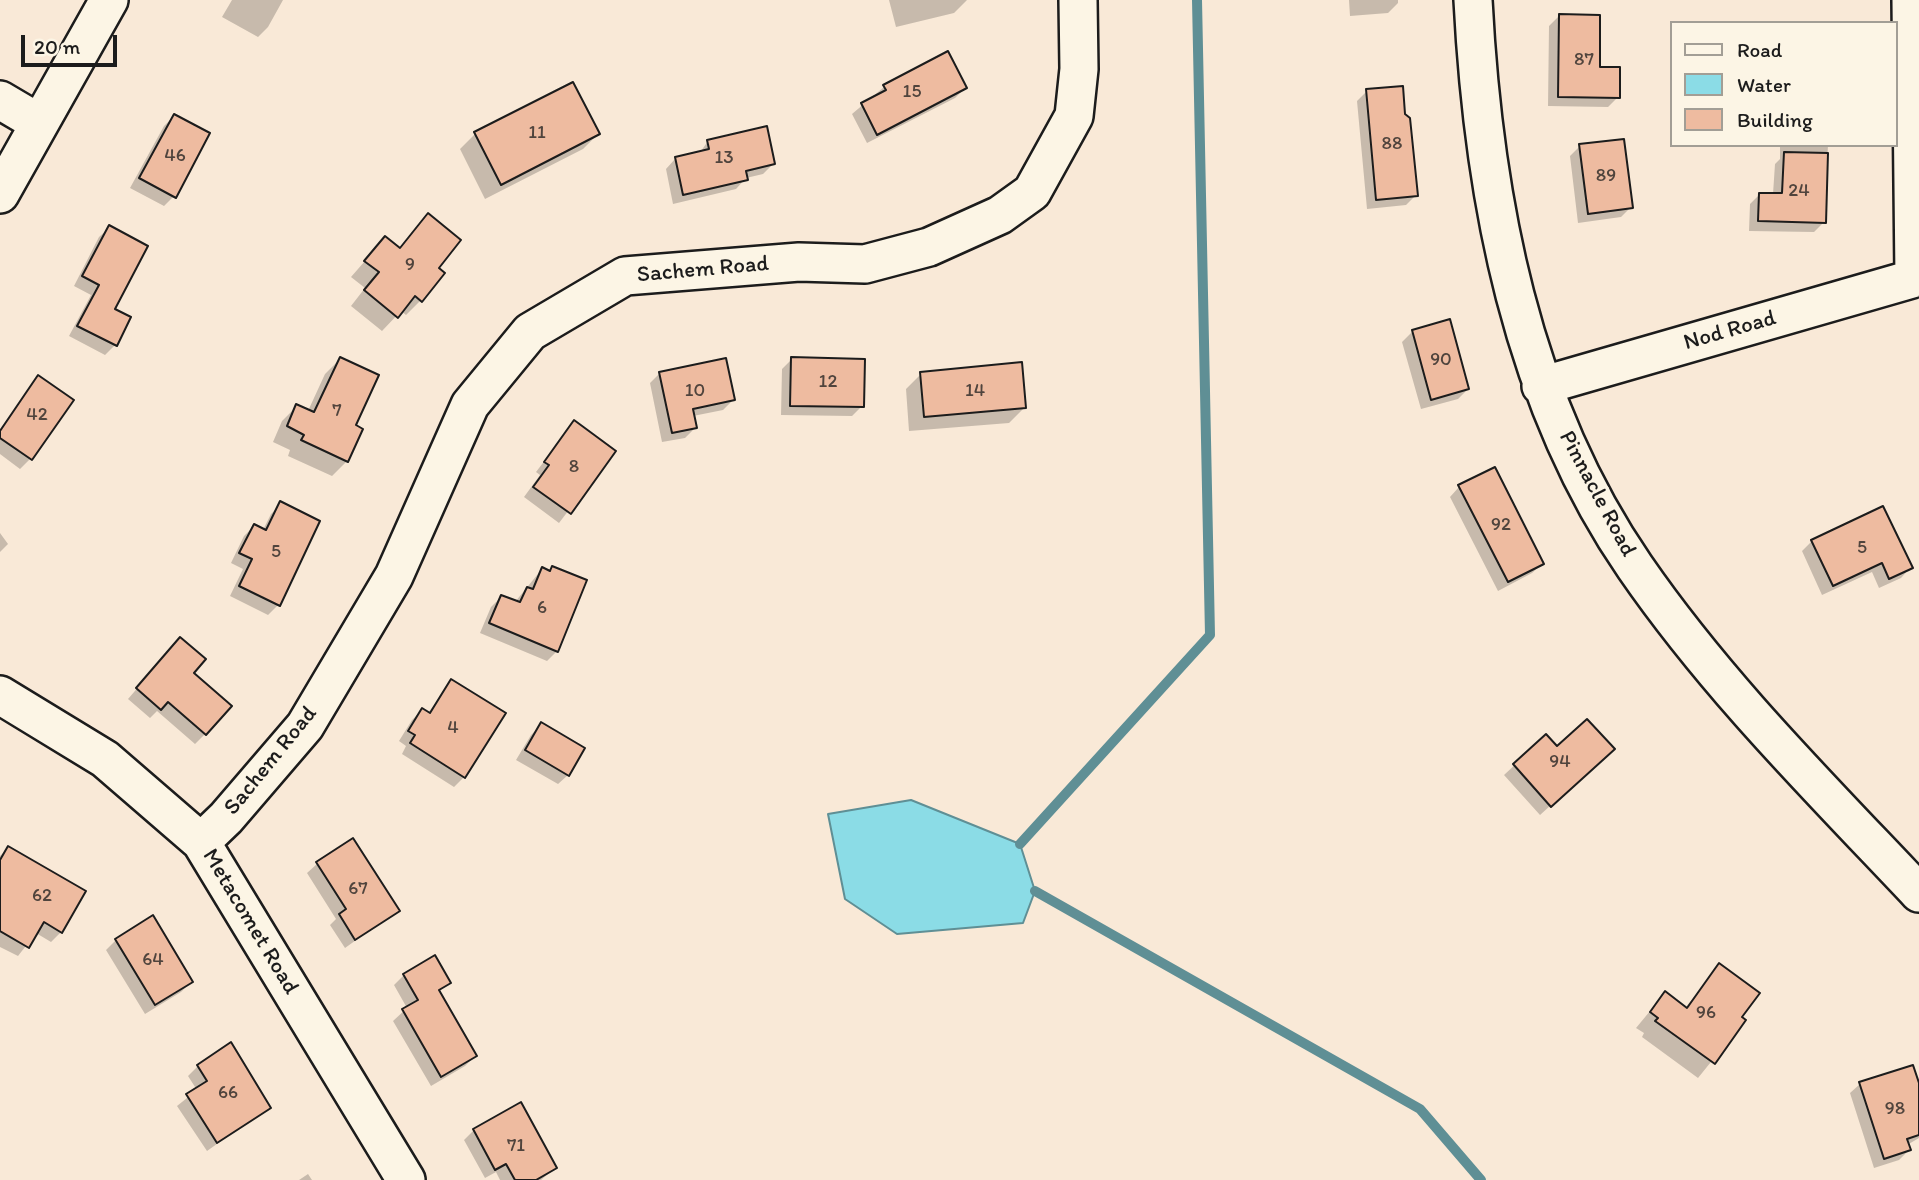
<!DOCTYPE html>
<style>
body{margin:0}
#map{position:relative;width:1919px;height:1180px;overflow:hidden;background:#f9e9d7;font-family:Itim,sans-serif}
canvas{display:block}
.legend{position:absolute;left:1670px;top:21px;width:228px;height:126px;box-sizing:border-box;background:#fcf5e5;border:2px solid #a29e95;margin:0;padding:9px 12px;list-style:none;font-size:21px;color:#1c1c1c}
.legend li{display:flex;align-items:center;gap:14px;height:35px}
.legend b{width:35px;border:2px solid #a29e95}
.scale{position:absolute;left:21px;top:35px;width:96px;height:32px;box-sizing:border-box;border:4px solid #1c1c1c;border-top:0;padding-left:9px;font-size:21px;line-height:24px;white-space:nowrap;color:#1c1c1c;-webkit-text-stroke:5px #fcf5e5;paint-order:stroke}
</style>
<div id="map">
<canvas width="1919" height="1180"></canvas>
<ul class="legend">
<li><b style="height:9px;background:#fcf5e5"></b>Road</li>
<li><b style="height:19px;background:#8bdce6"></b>Water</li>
<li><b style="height:19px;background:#eebba0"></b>Building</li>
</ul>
<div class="scale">20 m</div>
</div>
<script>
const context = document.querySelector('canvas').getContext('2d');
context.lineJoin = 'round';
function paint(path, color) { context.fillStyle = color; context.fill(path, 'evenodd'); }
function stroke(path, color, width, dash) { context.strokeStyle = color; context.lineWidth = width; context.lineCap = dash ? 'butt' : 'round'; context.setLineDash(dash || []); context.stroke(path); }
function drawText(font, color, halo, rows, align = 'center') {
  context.font = font + ' Itim,sans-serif'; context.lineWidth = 7; context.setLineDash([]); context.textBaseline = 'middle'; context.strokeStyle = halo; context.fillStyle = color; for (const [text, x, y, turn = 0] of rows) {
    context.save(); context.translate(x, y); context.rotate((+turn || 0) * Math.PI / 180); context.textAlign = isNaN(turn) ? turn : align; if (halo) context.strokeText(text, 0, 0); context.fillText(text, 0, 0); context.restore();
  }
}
const water = new Path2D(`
 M911 800 1020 844 1035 891 1023 923 897 934 845 899 828 814Z`);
const shadow = new Path2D(`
 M232 0H283L268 27 258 37 222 17Z
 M889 0H967L954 13 896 27Z
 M1349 0H1398V3L1388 13 1350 16Z
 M1559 16 1618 97 1608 107 1548 106 1549 26Z
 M1793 21 1833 22 1791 23Z
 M884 87 965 88 955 98 867 143 852 114Z
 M1367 91 1416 195 1406 205 1367 209 1357 101Z
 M174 116V196L164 206 130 188 164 126Z
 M475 134H598L583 149 485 199 460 149Z
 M708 141 773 164 763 174 746 178 736 189 673 204 666 169 675 159 699 154Z
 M1780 145H1828L1824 222 1814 232 1749 231 1750 204 1760 194H1773L1775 164 1780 159Z
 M1580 146 1631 207 1621 217 1578 223 1570 156Z
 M428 216 436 269 421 300 406 315 401 311 382 331 351 306 365 288 351 277 385 238 398 249Z
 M109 228 115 345 105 355 69 336 91 295 74 286 99 237Z
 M1412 332 1468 389 1458 399 1421 409 1402 342Z
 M340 359 354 426 347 461 332 476 288 456 290 450 273 442 282 421 297 406 308 411 325 374Z
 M792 359 862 406 852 416 781 415 782 369Z
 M660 373 733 400 723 410 693 416 695 428 685 438 662 442 650 383Z
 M921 374 1024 408 1009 423 909 431 906 389Z
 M38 377 30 459 20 469 0 454V429Z
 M574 422 614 451 559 523 524 497 540 475 536 472Z
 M1459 487 1542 564 1532 573 1498 591 1450 497Z
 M281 504 278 605 268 615 230 596 243 569 231 563 244 536 254 526 263 530 271 514Z
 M0 533 8 544 0 552Z
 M1812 541 1910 568 1901 578 1879 588 1872 572 1822 595 1802 551Z
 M542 569 557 651 547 661 480 633 491 607 501 597 515 602Z
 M171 649 192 673 205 734 195 744 157 711 150 718 128 699Z
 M452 681 504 714 464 777 454 787 402 754 406 746 399 741 412 720 422 710 428 713Z
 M541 725 568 775 558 784 516 760 531 735Z
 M1546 736 1557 748 1602 759 1540 815 1504 775Z
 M8 848 61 932 51 942 36 933 18 956 0 947V856Z
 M317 864 398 910 345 948 330 925 336 919 307 873Z
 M152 918 191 982 181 992 145 1014 106 950 116 940Z
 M1720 966 1739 1017 1744 1021 1698 1078 1642 1037 1644 1033 1636 1028 1665 993 1685 1008Z
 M404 975 449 982 439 992 475 1056 465 1066 431 1086 393 1021 407 1008 394 985Z
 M198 1066 269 1107 207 1151 177 1106 197 1090 188 1076Z
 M1860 1084 1919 1089V1138L1907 1145 1909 1150 1899 1160 1874 1168 1850 1093Z
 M474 1130 555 1168 541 1180H500L496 1172 485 1178 464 1140Z
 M308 1174 312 1180H299Z`);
const stream = new Path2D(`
 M1020 844 1210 635 1197 0
 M1035 891 1420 1109 1481 1180`);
const building = new Path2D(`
 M1559 14 1600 15V67H1620V98L1558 97Z
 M948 51 967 88 877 135 861 103 886 90 883 85Z
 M573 82 600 134 501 185 474 132Z
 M1403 86 1405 114 1410 118 1418 196 1376 200 1366 89Z
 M174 114 210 133 176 198 139 178Z
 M767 126 775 164 746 171 748 180 683 195 675 157 709 149 707 140Z
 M1624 139 1633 208 1588 214 1579 144Z
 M1784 152 1828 153 1826 223 1758 221 1759 193H1782Z
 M428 213 461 240 439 268 445 273 422 302 415 296 398 318 364 290 379 272 364 261 385 236 400 248Z
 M109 225 148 246 115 309 131 317 117 346 77 326 99 285 82 276Z
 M1450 319 1469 389 1431 400 1412 330Z
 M340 357 379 375 356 425 363 429 348 462 301 440 304 435 287 426 296 404 314 412Z
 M791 357 865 359 864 407 790 406Z
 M726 358 735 400 693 409 697 428 672 433 659 372Z
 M1022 362 1026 408 924 417 920 372Z
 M38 375 74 400 32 460 0 438V431Z
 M574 420 616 451 571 514 533 487 549 465 544 462Z
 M1495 467 1544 564 1508 582 1458 485Z
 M280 501 320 521 280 606 239 586 252 559 239 553 254 524 266 530Z
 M1883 506 1913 568 1889 579 1882 563 1833 586 1811 540Z
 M552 566 587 580 558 652 489 623 501 595 520 602 527 587 533 589 542 567 550 571Z
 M180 637 206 659 194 673 232 706 206 735 168 702 161 710 136 688Z
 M451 679 506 713 465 778 410 743 415 735 408 731 422 708 430 713Z
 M1587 719 1615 749 1551 807 1513 764 1546 734 1557 746Z
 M541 722 585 748 569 776 525 750Z
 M353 838 400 911 355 940 339 914 346 909 316 862Z
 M8 846 86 891 62 933 44 922 29 948 0 931V860Z
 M153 915 193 982 155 1005 115 939Z
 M435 955 451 983 439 990 477 1056 441 1077 402 1009 418 1000 403 974Z
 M1719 963 1760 993 1742 1017 1746 1020 1715 1064 1655 1021 1658 1018 1650 1012 1665 991 1687 1008Z
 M231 1042 271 1108 217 1143 186 1094 207 1081 197 1065Z
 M1913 1065 1919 1083V1135L1907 1139 1911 1150 1884 1159 1859 1082Z
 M521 1102 557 1168 536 1180H515L506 1164 495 1170 473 1129Z`);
const minor = new Path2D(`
 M1473 0C1483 196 1521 402 1635 567 1717 686 1820 788 1919 893
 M1911 0 1914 278
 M0 100 39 123
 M0 194 109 0
 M1541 386 1919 277
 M0 695 105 759 201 842 406 1180
 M201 842 226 818 305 726 394 576 470 405 530 332 625 276 799 262 865 264 929 247 1000 215 1032 192 1074 116 1079 69 1078 0`);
const numberNames = [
 ["87",1584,60],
 ["15",912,92],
 ["11",537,133],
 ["88",1392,144],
 ["46",175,156],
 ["13",724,158],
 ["89",1606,176],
 ["24",1799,191],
 ["9",410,265],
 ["90",1441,360],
 ["12",828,382],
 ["10",695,391],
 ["14",975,391],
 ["7",337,411],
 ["42",37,415],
 ["8",574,467],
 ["92",1501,525],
 ["5",1862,548],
 ["5",276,552],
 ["6",542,608],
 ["4",453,728],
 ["94",1560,762],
 ["67",358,889],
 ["62",42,896],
 ["64",153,960],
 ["96",1706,1013],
 ["66",228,1093],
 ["98",1895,1109],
 ["71",516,1146]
];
const streetNames = [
 ["Sachem Road",703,270,-5],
 ["Nod Road",1730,331,-16],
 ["Pinnacle Road",1597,494,62],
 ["Sachem Road",271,761,-51],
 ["Metacomet Road",250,922,59]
];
paint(water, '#8bdce6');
stroke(water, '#5f8f95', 2);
paint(shadow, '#0003');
stroke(stream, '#5f8f95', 10);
paint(building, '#eebba0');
stroke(building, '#1c1c1c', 2);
stroke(minor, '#1c1c1c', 42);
stroke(minor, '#fcf5e5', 37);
drawText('19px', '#50443d', null, numberNames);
drawText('23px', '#1c1c1c', '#fcf5e5', streetNames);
</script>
